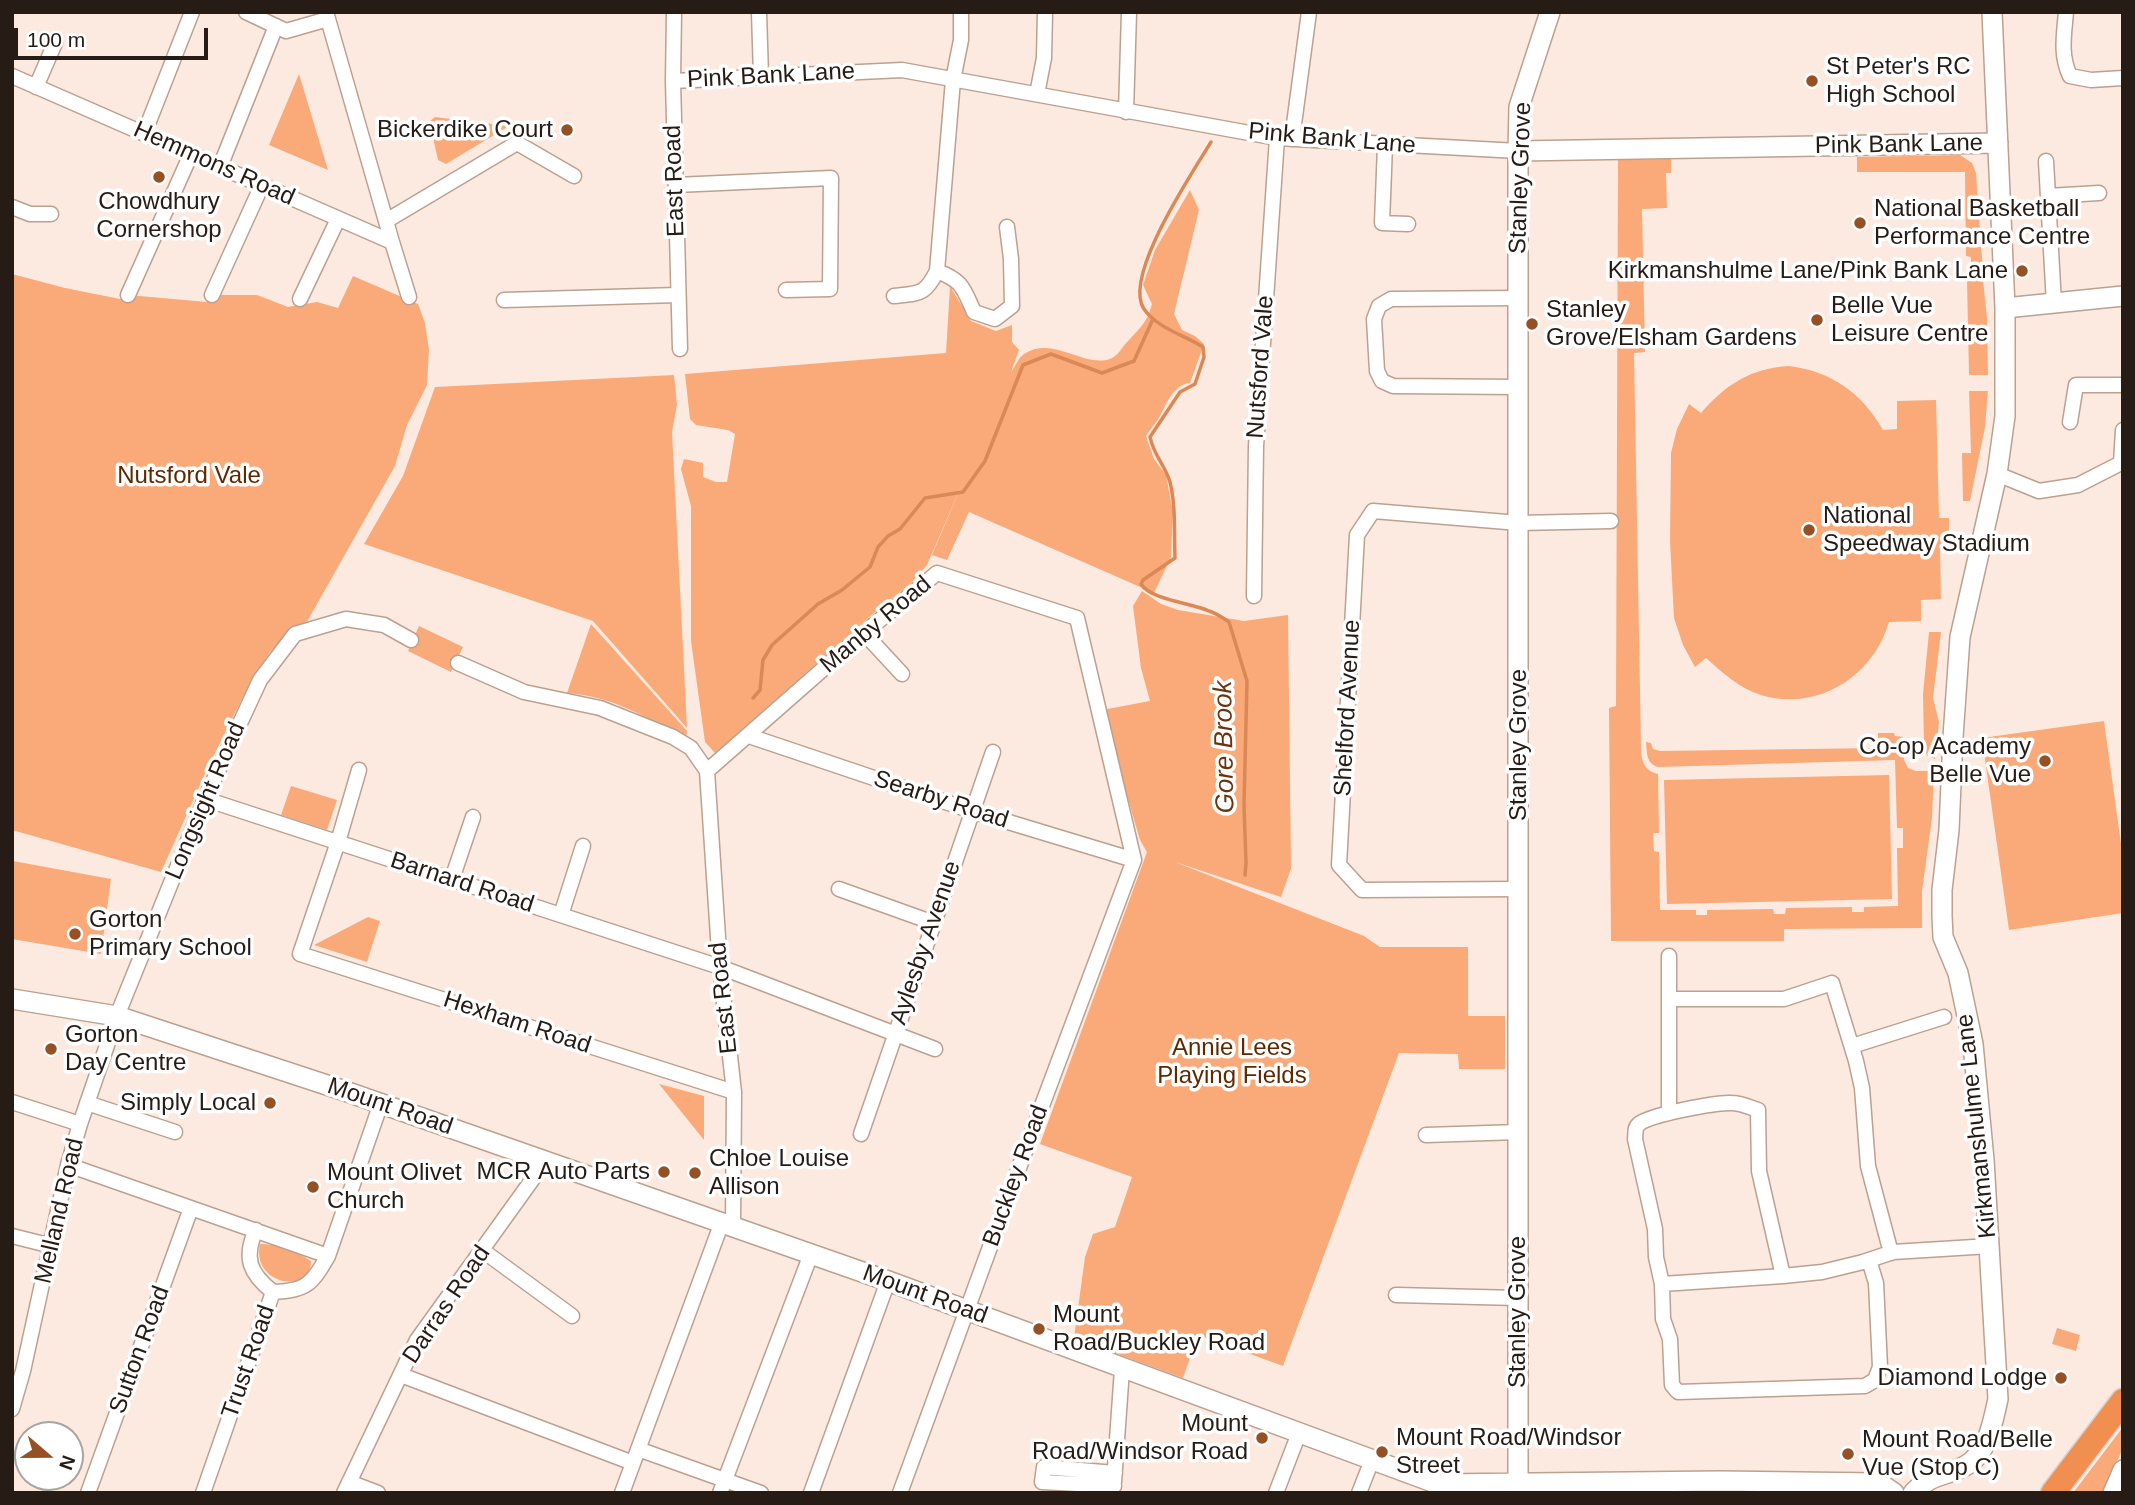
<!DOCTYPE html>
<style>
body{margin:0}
#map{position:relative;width:2135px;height:1505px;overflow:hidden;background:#fceae0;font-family:Helvetica,sans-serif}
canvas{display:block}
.frame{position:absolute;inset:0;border:14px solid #261b15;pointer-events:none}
.north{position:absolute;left:14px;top:1421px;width:70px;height:70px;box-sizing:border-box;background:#fff;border:2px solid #a8a4a1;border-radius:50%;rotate:110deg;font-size:19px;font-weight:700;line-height:28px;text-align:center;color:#261b15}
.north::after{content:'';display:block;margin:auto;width:24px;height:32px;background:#955124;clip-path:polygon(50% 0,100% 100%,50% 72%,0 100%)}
.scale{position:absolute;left:14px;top:28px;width:194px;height:32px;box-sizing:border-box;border:4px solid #261b15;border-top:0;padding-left:9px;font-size:21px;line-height:24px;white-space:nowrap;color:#261b15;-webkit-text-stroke:5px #fff;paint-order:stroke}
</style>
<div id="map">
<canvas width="2135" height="1505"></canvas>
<div class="frame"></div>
<div class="north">N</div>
<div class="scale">100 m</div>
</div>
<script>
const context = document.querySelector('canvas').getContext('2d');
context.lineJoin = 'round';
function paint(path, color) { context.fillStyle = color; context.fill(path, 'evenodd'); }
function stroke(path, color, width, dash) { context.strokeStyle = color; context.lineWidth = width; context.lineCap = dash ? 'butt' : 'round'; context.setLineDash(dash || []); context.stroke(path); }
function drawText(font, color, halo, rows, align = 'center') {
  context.font = font + ' Helvetica,sans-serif'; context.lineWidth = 7; context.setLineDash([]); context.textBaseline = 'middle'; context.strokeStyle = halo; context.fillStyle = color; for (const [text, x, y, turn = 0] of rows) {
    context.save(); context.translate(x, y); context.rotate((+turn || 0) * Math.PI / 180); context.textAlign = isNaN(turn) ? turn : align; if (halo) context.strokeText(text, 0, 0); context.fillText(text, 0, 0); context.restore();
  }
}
const green = new Path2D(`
 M299 74 328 170 269 145Z
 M435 117 509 126 446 164 438 160 430 124V121Z
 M1960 155 1972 163 1976 173 1983 273H1971V257L1966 256 1965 172H1857V157Z
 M1671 159V173H1666L1667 208 1642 209 1645 352 1634 353 1641 747C1641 760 1644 771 1658 774L1659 833H1653L1654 851 1659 852 1660 910H1696V915H1707V910L1773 909 1774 914H1785L1786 908 1852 907V912H1864V907L1898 906 1897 848H1903V828H1897L1895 760 1658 767C1646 763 1647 753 1646 742L1651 743 1653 749 1660 751 1878 748V733H1894L1895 736 1903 737 1904 760 1908 768 1916 771H1934L1932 818 1922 891V928L1784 929V941H1611L1609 708 1616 706 1618 160Z
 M1190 190 1199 210 1174 314 1182 330 1195 336 1204 344 1190 383C1171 385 1166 407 1157 421 1153 426 1149 431 1146 436L1154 459 1166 475 1173 512 1171 557 1154 593 969 512 947 560 932 555 966 475 927 565 911 583 868 618 715 753 705 742 691 641V506L681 469 684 459 703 463V477L716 482H727L735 434 728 430 696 425 690 419 685 374 946 353 950 286 971 321 996 331 1012 325V342L1019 350 1011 372C1015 367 1018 358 1024 354 1053 335 1083 368 1110 359 1119 356 1122 346 1129 340 1142 326 1147 322 1152 304L1143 285 1155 250Z
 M12 274 65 288 125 300 128 295 207 302 212 295H257L288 307 317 302 338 308 353 276 418 304 425 323 429 350 427 385 407 425 395 466 304 627 287 635 270 652 250 683 208 767 161 872 12 830Z
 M1967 280H1983L1987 318 1988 375H1969Z
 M1789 366C1831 371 1862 393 1883 430L1897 429V401L1936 400 1939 518H1949V546H1940L1941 599 1921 600V621L1889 622C1873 677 1817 712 1761 695 1739 688 1723 673 1706 658L1695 667 1683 645 1674 618 1670 541 1671 453 1677 429 1689 404 1701 413C1725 385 1751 368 1789 366Z
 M674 375 677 405 672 432 687 728 593 621 364 544 403 476 435 387Z
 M1969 391H1988L1985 427 1970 501H1963L1962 453H1971Z
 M1142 591 1161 604 1178 610 1244 621 1288 615 1291 869 1281 897 1175 862 1364 936 1380 947H1468V1016H1505V1069H1459L1458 1054 1399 1053 1283 1366 1198 1335 1183 1378 1074 1338 1085 1257 1093 1234 1115 1227 1132 1177 1040 1144 1147 852 1140 840 1102 710 1150 701 1141 668 1133 606Z
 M591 624 687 731 686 741C647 717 614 697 567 693Z
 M419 626 463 647 451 672 408 651Z
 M1929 632H1941L1933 698 1939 722 1935 759 1927 756 1924 746 1923 694Z
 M2104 721 2123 858V913L2009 930 1982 738Z
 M1889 775 1892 899 1667 904 1664 780Z
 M291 786 337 800 327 830 281 815Z
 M13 861 111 879 101 954 12 939Z
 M368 917 380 921 367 962 314 945Z
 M659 1084 704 1096V1140Z
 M260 1244C278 1244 296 1251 311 1261 311 1295 251 1285 260 1244Z
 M2057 1328 2080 1335 2076 1351 2052 1344Z
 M2123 1427V1448L2103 1493H2073Z`);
const stream = new Path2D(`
 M1211 142C1193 172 1122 277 1144 309 1157 328 1184 335 1203 347L1204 357 1195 384 1180 392 1150 437C1154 456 1165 465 1170 482 1176 507 1174 532 1175 558L1143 580 1141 584C1151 600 1192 603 1209 611 1216 613 1223 618 1229 622L1247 681 1244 805 1246 863 1245 875
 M753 698 760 690 763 660 772 645 818 604 842 590 870 567 878 547 888 536 900 529 925 498 963 492 985 461 1023 365 1051 354 1102 373 1134 361 1153 319`);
const street = new Path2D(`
 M246 12 286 31 328 19
 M326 12 392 242 409 297
 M674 12 673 81 680 349
 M759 12 761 76
 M2066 12C2064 35 2060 55 2070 76L2091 80 2123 78
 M12 76 392 242
 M673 81 902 70 1277 138 1518 151
 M36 87 55 43
 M1037 94 1044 58 1045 12
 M1126 112 1129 12
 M144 134 192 12
 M1292 139 1309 12
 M1385 145 1382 223 1408 224
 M2046 161 2054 304
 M220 167 276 26
 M676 185 831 178 830 289 786 290
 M2048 196 2099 193
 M12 207 30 214H51
 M386 221 517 143 574 176
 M937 271C963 281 963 288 974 312L995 319 1012 306 1011 259 1007 227
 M128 295 191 154
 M212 295 262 185
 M894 296C920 293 925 295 937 271L953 80 961 40V12
 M1518 298 1391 299 1379 306 1374 319 1377 371 1382 381 1393 386 1519 387
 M300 299 338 219
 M504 300 678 295
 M2070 422 2076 385H2123
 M2121 463 2123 430
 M1997 474 2039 491 2078 485 2123 462
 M1254 596 1256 446 1277 138
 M864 633 902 674
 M458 663 524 692 600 708 673 737 691 748 707 771
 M749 736 972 811 1134 860
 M359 770 338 842 300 954 734 1092
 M707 771 864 633 937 573 1077 618 1134 860
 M707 771 720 967 734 1092 733 1226
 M205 799 720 967 935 1049
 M452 879 473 817
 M839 889 934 923
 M1519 889 1362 890 1339 865 1357 535 1373 511 1519 523 1611 521
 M561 915 583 846
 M1669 956V1113
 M1669 999H1784L1832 983 1856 1061 1862 1088 1868 1166 1891 1253
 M1852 1046 1944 1017
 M12 1102 80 1124
 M87 1103 175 1132
 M861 1134 993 752
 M1426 1135 1519 1132
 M68 1165 328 1256
 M256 1230C243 1258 250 1274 273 1292
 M12 1236 52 1246
 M482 1250 572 1316
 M1783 1276 1759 1171 1758 1110C1749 1107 1741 1103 1731 1103 1717 1102 1649 1115 1639 1124 1634 1128 1636 1133 1635 1139L1655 1229 1656 1257 1662 1284 1663 1319 1670 1339 1672 1385 1678 1392 1865 1386 1875 1380 1880 1367 1876 1283 1869 1260
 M1662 1284 1783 1276 1822 1272 1863 1262 1893 1252 1990 1246
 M1396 1295 1518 1298
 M401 1375 633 1463
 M12 1409 23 1371 68 1165 80 1124 117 1016 205 799 260 680 295 634 346 619 384 625 411 640
 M638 1449 761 1493
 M349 1482 378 1493
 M1114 1482 1122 1369
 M1114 1486 1042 1482 1044 1467 1115 1473
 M88 1493 191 1208
 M203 1493 273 1292C306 1291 312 1284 328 1256L381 1103
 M344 1493 417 1340 545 1162
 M622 1493 722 1222
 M720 1493 811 1254
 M811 1493 888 1281
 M900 1493 1031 1135 1134 860
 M1276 1493 1299 1433
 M1359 1493 1372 1460`);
const secondary = new Path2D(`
 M1518 151 1998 143
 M2005 308 2123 296
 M12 999 117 1016 342 1090 888 1281 1438 1484 1720 1481 1877 1483 1884 1486 1894 1493
 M1518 1482V151L1519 107 1550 12
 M1913 1493C1932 1473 1944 1477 1965 1466 1988 1454 1993 1421 1998 1399L1984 1160 1973 1044 1958 973 1943 937 1942 916V890L1949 830 1953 737 1960 637 1997 474 2005 416V308L1992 12
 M2113 1493 2123 1470`);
const highway = new Path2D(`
 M2053 1493 2123 1401`);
const markers = [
 [1812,81,7,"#955124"],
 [567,130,7,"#955124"],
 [159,177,7,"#955124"],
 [1860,223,7,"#955124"],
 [2022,271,7,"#955124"],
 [1817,320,7,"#955124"],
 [1532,324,7,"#955124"],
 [1809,530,7,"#955124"],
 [2045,761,7,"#955124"],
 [75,934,7,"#955124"],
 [51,1049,7,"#955124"],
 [270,1103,7,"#955124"],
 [664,1172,7,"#955124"],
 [695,1173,7,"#955124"],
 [313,1187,7,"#955124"],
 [1039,1329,7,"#955124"],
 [2061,1378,7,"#955124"],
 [1262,1438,7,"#955124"],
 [1382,1452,7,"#955124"],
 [1848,1454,7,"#955124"]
];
const poiNames = [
 ["St Peter's RC",1826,67],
 ["High School",1826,95],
 ["Bickerdike Court",553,130,"right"],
 ["Chowdhury",159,202,"center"],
 ["Cornershop",159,230,"center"],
 ["National Basketball",1874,209],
 ["Performance Centre",1874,237],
 ["Kirkmanshulme Lane/Pink Bank Lane",2008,271,"right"],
 ["Belle Vue",1831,306],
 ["Leisure Centre",1831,334],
 ["Stanley",1546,310],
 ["Grove/Elsham Gardens",1546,338],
 ["National",1823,516],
 ["Speedway Stadium",1823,544],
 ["Co-op Academy",2031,747,"right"],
 ["Belle Vue",2031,775,"right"],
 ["Gorton",89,920],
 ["Primary School",89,948],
 ["Gorton",65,1035],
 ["Day Centre",65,1063],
 ["Simply Local",256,1103,"right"],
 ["Chloe Louise",709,1159],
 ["Allison",709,1187],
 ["MCR Auto Parts",650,1172,"right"],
 ["Mount Olivet",327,1173],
 ["Church",327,1201],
 ["Mount",1053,1315],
 ["Road/Buckley Road",1053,1343],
 ["Diamond Lodge",2047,1378,"right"],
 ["Mount",1248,1424,"right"],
 ["Road/Windsor Road",1248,1452,"right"],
 ["Mount Road/Windsor",1396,1438],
 ["Street",1396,1466],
 ["Mount Road/Belle",1862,1440],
 ["Vue (Stop C)",1862,1468]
];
const streetNames = [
 ["Pink Bank Lane",771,76,-3],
 ["Pink Bank Lane",1332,139,5],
 ["Pink Bank Lane",1899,145,-1],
 ["Hemmons Road",214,164,24],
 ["Stanley Grove",1521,178,-88],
 ["East Road",675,181,-92],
 ["Nutsford Vale",1261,367,-86],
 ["Manby Road",876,625,-40],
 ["Shelford Avenue",1348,708,-87],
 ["Stanley Grove",1519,745,-90],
 ["Searby Road",941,800,18],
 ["Longsight Road",206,801,-67],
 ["Barnard Road",462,883,18],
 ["Aylesby Avenue",926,943,-71],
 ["East Road",724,998,-96],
 ["Hexham Road",517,1023,18],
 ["Mount Road",390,1107,19],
 ["Kirkmanshulme Lane",1977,1126,-96],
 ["Buckley Road",1016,1176,-70],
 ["Melland Road",60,1211,-77],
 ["Mount Road",925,1295,20],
 ["Darras Road",447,1305,-56],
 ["Stanley Grove",1518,1312,-90],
 ["Sutton Road",140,1350,-70],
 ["Trust Road",249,1362,-71]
];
const parkNames = [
 ["Nutsford Vale",189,476],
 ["Annie Lees",1232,1048],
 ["Playing Fields",1232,1076]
];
const waterNames = [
 ["Gore Brook",1225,747,-91]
];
paint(green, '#faa979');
stroke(stream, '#da8855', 3.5);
stroke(street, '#bca090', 17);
stroke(secondary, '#bca090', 22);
stroke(highway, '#d4d1d0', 27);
stroke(street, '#fff', 14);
stroke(secondary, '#fff', 19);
stroke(highway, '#f18f51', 24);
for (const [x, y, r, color] of markers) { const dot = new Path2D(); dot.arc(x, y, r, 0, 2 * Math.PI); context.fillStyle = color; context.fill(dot); stroke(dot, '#fff', 2.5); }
drawText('24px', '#261b15', '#fff', poiNames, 'left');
drawText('24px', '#261b15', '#fff', streetNames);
drawText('24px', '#5e2900', '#fff', parkNames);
drawText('italic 26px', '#6a340e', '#fff', waterNames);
</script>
